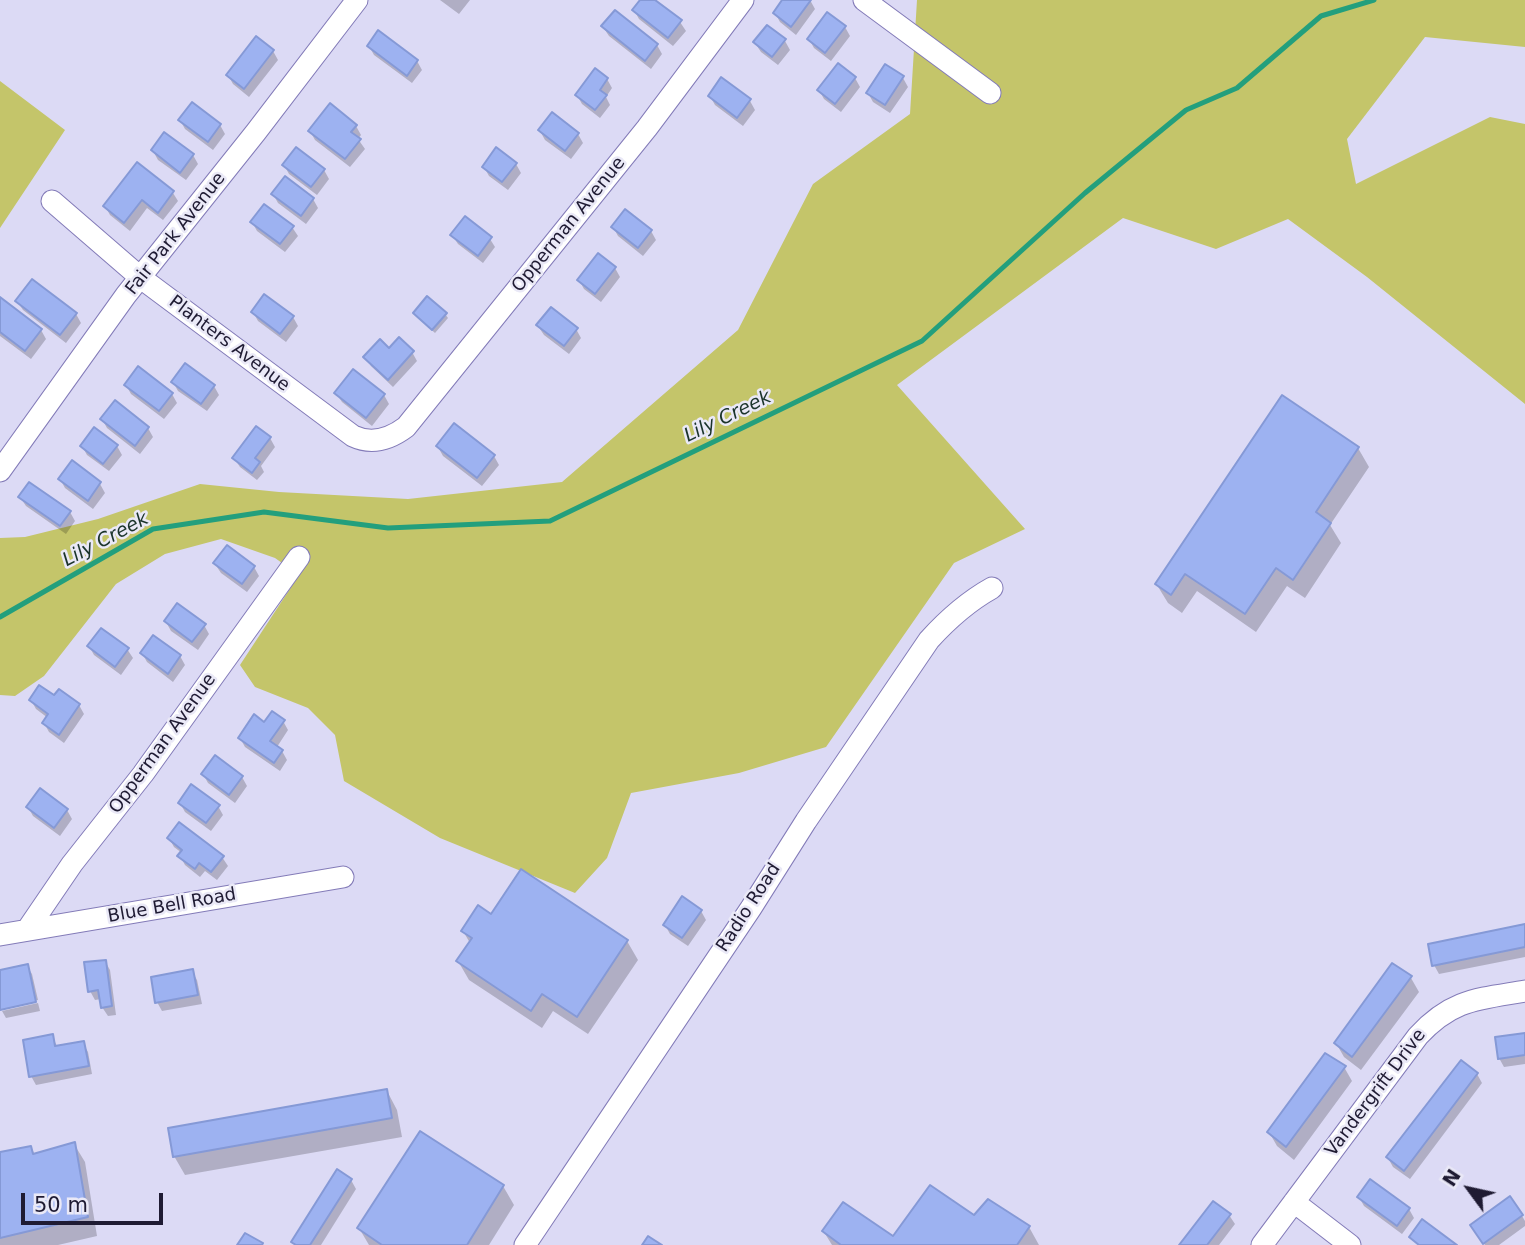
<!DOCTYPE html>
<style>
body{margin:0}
#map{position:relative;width:1525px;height:1245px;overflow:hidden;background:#dcdaf5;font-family:"DejaVu Sans",sans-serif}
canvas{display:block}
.north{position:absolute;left:1434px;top:1154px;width:70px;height:70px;-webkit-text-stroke:5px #eae9f7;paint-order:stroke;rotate:303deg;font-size:19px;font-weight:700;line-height:28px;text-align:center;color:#1f1b33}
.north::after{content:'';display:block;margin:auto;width:24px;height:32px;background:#1f1b33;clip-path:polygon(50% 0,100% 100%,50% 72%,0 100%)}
.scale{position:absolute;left:21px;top:1193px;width:142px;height:32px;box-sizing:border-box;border:4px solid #1f1b33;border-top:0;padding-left:9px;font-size:21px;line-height:24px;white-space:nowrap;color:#1f1b33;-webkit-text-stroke:5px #eae9f7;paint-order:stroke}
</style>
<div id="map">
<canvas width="1525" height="1245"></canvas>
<div class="north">N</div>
<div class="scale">50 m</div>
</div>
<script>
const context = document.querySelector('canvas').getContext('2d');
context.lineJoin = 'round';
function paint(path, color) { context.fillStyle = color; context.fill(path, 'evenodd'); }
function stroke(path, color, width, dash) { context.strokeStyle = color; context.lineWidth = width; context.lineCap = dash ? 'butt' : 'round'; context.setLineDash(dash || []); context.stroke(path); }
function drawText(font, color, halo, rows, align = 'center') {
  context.font = font + ' "DejaVu Sans",sans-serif'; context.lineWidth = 5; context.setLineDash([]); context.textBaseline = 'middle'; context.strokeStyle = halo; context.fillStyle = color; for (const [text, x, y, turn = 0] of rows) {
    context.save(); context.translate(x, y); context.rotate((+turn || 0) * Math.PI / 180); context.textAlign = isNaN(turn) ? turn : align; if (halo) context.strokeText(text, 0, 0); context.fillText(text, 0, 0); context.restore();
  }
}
const green = new Path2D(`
 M917 0H1525V47L1425 37 1347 139 1356 184 1490 117 1525 124V404L1367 277 1288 219 1216 249 1123 218 897 385 1025 529 954 563 826 747 739 773 631 793 607 858 575 893 440 838 344 781 335 735 308 708 255 687 240 665 299 575 275 558 221 539 165 554 116 584 44 676 15 696 0 695V538L25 537 98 519 200 484 279 492 408 499 562 482 738 330 813 184 910 114Z
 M0 81 65 130 0 228Z`);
const shadow = new Path2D(`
 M440 0H470L459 14Z
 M642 0H652L680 22 686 31 673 46 639 19 634 10Z
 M785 0H810L815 9 796 35 780 22 775 13Z
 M603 27 657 45 662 54 651 69 609 36Z
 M767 27 785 41 790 50 778 65 761 52 755 43Z
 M845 27 850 36 831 61 814 48 809 39Z
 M369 46 417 61 422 70 412 83 374 55Z
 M273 51 278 60 249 97 233 84 228 75Z
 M855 78 860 87 841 112 824 99 819 90Z
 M903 78 908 87 890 113 873 102 868 93Z
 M607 79 612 88 606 97 610 105 600 118 582 104 577 95Z
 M710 96 750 101 755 110 743 126 715 105Z
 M553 114 578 134 583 143 571 159 545 140 540 131Z
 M180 120 220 125 225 134 213 150 185 129Z
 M356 126 361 135 358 139 365 149 350 167 315 140 310 131Z
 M153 151 193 155 198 164 186 180 158 160Z
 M516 164 521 173 508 190 489 176 484 167Z
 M284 165 324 170 329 179 317 195 289 174Z
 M173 193 178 201 163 220 147 208 130 231 110 215 105 206Z
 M273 194 313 199 318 208 306 224 278 203Z
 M252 222 292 227 298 236 285 252 257 231Z
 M613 227 651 231 656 240 643 256 618 236Z
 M452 235 490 239 495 247 483 263 458 244Z
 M615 268 620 277 601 302 584 289 579 280Z
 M32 281 76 314 81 323 66 343 23 310 17 301Z
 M0 299 41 330 46 339 31 359 0 336Z
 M253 312 293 317 298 326 286 342 258 321Z
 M415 314H445L448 318 435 333 417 317Z
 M538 326 576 329 581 338 569 354 544 335Z
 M412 352 417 361 393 387 371 366 366 357Z
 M173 382 214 386 219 395 207 411 178 391Z
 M126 385 172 394 177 403 164 419 131 394Z
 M336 393 384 395 389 404 372 426 342 402Z
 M1283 398 1358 448 1369 467 1330 525 1341 543 1305 598 1287 586 1256 632 1197 591 1182 613 1168 603 1157 585Z
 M102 419 148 428 153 437 140 454 107 428Z
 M270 438 275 447 261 466 264 472 257 480 240 467 234 458Z
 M82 446H117L122 455 109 471 87 455Z
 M438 447 494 456 499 465 482 486 443 456Z
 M72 463 100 484 105 493 93 509 65 488 60 479Z
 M20 497 70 512 75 521 66 534 26 506Z
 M215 564 254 567 259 576 247 592 221 573Z
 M166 622 204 625 209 634 198 650 171 631Z
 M154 637 180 656 185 665 173 682 147 662 142 653Z
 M89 646 127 649 133 658 121 675 94 655Z
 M59 691 79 705 84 714 64 743 49 732 44 723 48 718 36 709 31 700 54 698Z
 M283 721 288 730 277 747 282 751 287 760 280 771 245 747 240 738 265 724Z
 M203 774 242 777 247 786 235 803 208 783Z
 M180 803 218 806 223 815 211 831 185 812Z
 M28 807 67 810 72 819 60 836 33 816Z
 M169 838 222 857 228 866 217 880 205 871 200 877 185 865 180 856 182 853 174 847Z
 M701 911 706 920 688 946 670 934 665 925Z
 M492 916 627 941 638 960 588 1034 553 1011 542 1028 469 980 458 961 470 943 463 931Z
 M1525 926V957L1439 974 1434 965Z
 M105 961 110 970 116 1015 108 1016 102 1007 101 999 95 1000 90 991Z
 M1393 965 1411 978 1419 992 1361 1070 1344 1057 1336 1043Z
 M27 966 32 974 38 1000 1 1008 0 971Z
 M192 971 197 980 202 1004 162 1011 157 1002Z
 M38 1003 40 1011 6 1018 2 1011Z
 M1525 1034V1064L1504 1067 1499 1058Z
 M52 1036 58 1048 83 1043 88 1052 92 1074 36 1085 31 1076Z
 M1344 1067 1352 1081 1294 1160 1277 1146 1269 1132Z
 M1477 1074 1482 1083 1410 1179 1393 1167 1388 1158Z
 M387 1091 397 1110 402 1137 185 1175 174 1156Z
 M74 1144 85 1162 97 1236 58 1245H0V1153L31 1147 35 1155Z
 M351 1180 356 1189 321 1245H295L294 1242Z
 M503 1186 514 1205 489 1245H369L359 1228Z
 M1359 1197 1409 1209 1414 1218 1402 1234 1364 1206Z
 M1229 1215 1235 1224 1219 1245H1181Z
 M1522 1216 1525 1221V1226L1499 1245H1485L1478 1235Z
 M975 1217 1029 1227 1039 1245H832L824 1232 893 1238Z`);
const stream = new Path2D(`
 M0 617 153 529 264 512 388 528 550 521 922 341 1085 193 1186 110 1237 88 1321 16 1374 0`);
const building = new Path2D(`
 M640 0H655L682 20 668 38 632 10Z
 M782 0H811L791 27 773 13Z
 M615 10 658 44 645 61 601 26Z
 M827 12 846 26 825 53 807 39Z
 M767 25 786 39 772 57 753 42Z
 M378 30 418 60 407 76 367 46Z
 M256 36 274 50 244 89 226 75Z
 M838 63 856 77 835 104 817 90Z
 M885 64 904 76 885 105 866 93Z
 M595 68 608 78 600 90 607 95 595 110 575 95Z
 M721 77 751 99 737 118 708 96Z
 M192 102 221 124 208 142 178 120Z
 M330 103 357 125 351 132 361 139 345 159 308 131Z
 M552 112 579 133 565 151 538 130Z
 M164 132 194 154 180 173 151 150Z
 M296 147 325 169 311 187 282 165Z
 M496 147 517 163 502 182 482 167Z
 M137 162 174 191 158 213 142 200 124 223 103 206Z
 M285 176 314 198 301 216 271 194Z
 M264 204 294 226 280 244 250 222Z
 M625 209 652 230 638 248 611 227Z
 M465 216 492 237 478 256 450 235Z
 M598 253 616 267 595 294 577 280Z
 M32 279 77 313 60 335 15 301Z
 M264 294 294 316 280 334 251 312Z
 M427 296 447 313 432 330 413 313Z
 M0 297 42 329 25 351 0 332Z
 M551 307 578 328 564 346 536 325Z
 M399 337 414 351 388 380 363 357 380 339 389 348Z
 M185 363 215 385 201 404 171 382Z
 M138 366 173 393 159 411 124 385Z
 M353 369 385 394 366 418 334 393Z
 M1282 395 1359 447 1316 512 1331 523 1293 580 1276 568 1245 614 1185 574 1171 595 1155 584Z
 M115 400 149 427 135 446 100 419Z
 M454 423 495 455 477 478 436 446Z
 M256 426 271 437 255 458 260 462 252 473 232 458Z
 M94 427 118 445 103 464 80 446Z
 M72 460 101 482 88 501 58 479Z
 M29 482 71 511 60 526 18 497Z
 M227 545 255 566 242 584 213 563Z
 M177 603 206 624 192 642 164 621Z
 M101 628 129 648 115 667 87 646Z
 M153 635 181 655 168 674 140 653Z
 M39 685 54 695 59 689 80 704 59 735 42 723 48 714 29 700Z
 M272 711 285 720 270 741 283 750 274 763 238 738 254 714 264 722Z
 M215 755 243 776 229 795 201 774Z
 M191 784 220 805 206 823 178 803Z
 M40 788 68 809 54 828 26 807Z
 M179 822 224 856 211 872 199 863 195 869 177 856 182 850 167 838Z
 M521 869 628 940 577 1017 542 994 531 1011 456 961 472 938 461 931 478 905 491 914Z
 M682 896 702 910 682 938 663 925Z
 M1525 924V947L1432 966 1428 944Z
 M106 960 112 1006 101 1008 98 990 88 992 84 962Z
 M1392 963 1412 976 1352 1057 1334 1043Z
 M28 964 36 1002 0 1010V970Z
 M193 969 198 995 155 1003 151 977Z
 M1525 1033V1055L1498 1059 1495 1037Z
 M53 1034 55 1046 84 1041 89 1066 29 1077 23 1040Z
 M1325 1053 1346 1066 1286 1147 1267 1132Z
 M1461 1060 1478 1073 1404 1171 1386 1157Z
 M387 1089 392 1118 173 1157 168 1128Z
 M420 1131 504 1185 467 1245H382L357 1228Z
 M75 1142 88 1217 0 1238V1152L31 1146 33 1154Z
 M337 1169 352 1179 310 1245H296L291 1242Z
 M1370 1179 1410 1208 1397 1226 1357 1197Z
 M930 1185 974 1215 988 1199 1030 1226 1017 1245H841L822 1231 843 1202 893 1236Z
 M1510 1196 1523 1215 1483 1244 1470 1225Z
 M1213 1201 1231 1214 1207 1245H1179Z
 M1422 1219 1457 1245H1419L1409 1237Z
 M245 1233 263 1243 262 1245H237Z
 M648 1236 662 1245H642Z`);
const minor = new Path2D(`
 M864 0 990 93
 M52 201 141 278 353 436C372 445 390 439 406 427L647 128 743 0
 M0 471 126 295 256 132 357 0
 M27 930 72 864 143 774 299 557
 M0 935 343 877
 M1294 1202 1350 1245
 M525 1245 751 908 806 821 929 640C948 619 967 602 992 588
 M1262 1245 1418 1036C1452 999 1478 999 1525 991`);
const streetNames = [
 ["Opperman Avenue",569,225,-51],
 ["Fair Park Avenue",176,234,-52],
 ["Planters Avenue",229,344,37],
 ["Opperman Avenue",163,744,-54],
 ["Blue Bell Road",172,906,-10],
 ["Radio Road",749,908,-57],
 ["Vandergrift Drive",1376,1093,-53]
];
const waterNames = [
 ["Lily Creek",728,417,-26],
 ["Lily Creek",106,540,-28]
];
paint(green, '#c4c56a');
paint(shadow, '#0003');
stroke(stream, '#239f7d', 5);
paint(building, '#9db2f1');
stroke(building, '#8599d6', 2);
stroke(minor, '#837bb8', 23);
stroke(minor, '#fff', 21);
drawText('18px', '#1f1b33', '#eae9f7', streetNames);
drawText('italic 19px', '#1b342b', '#eae9f7', waterNames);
</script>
